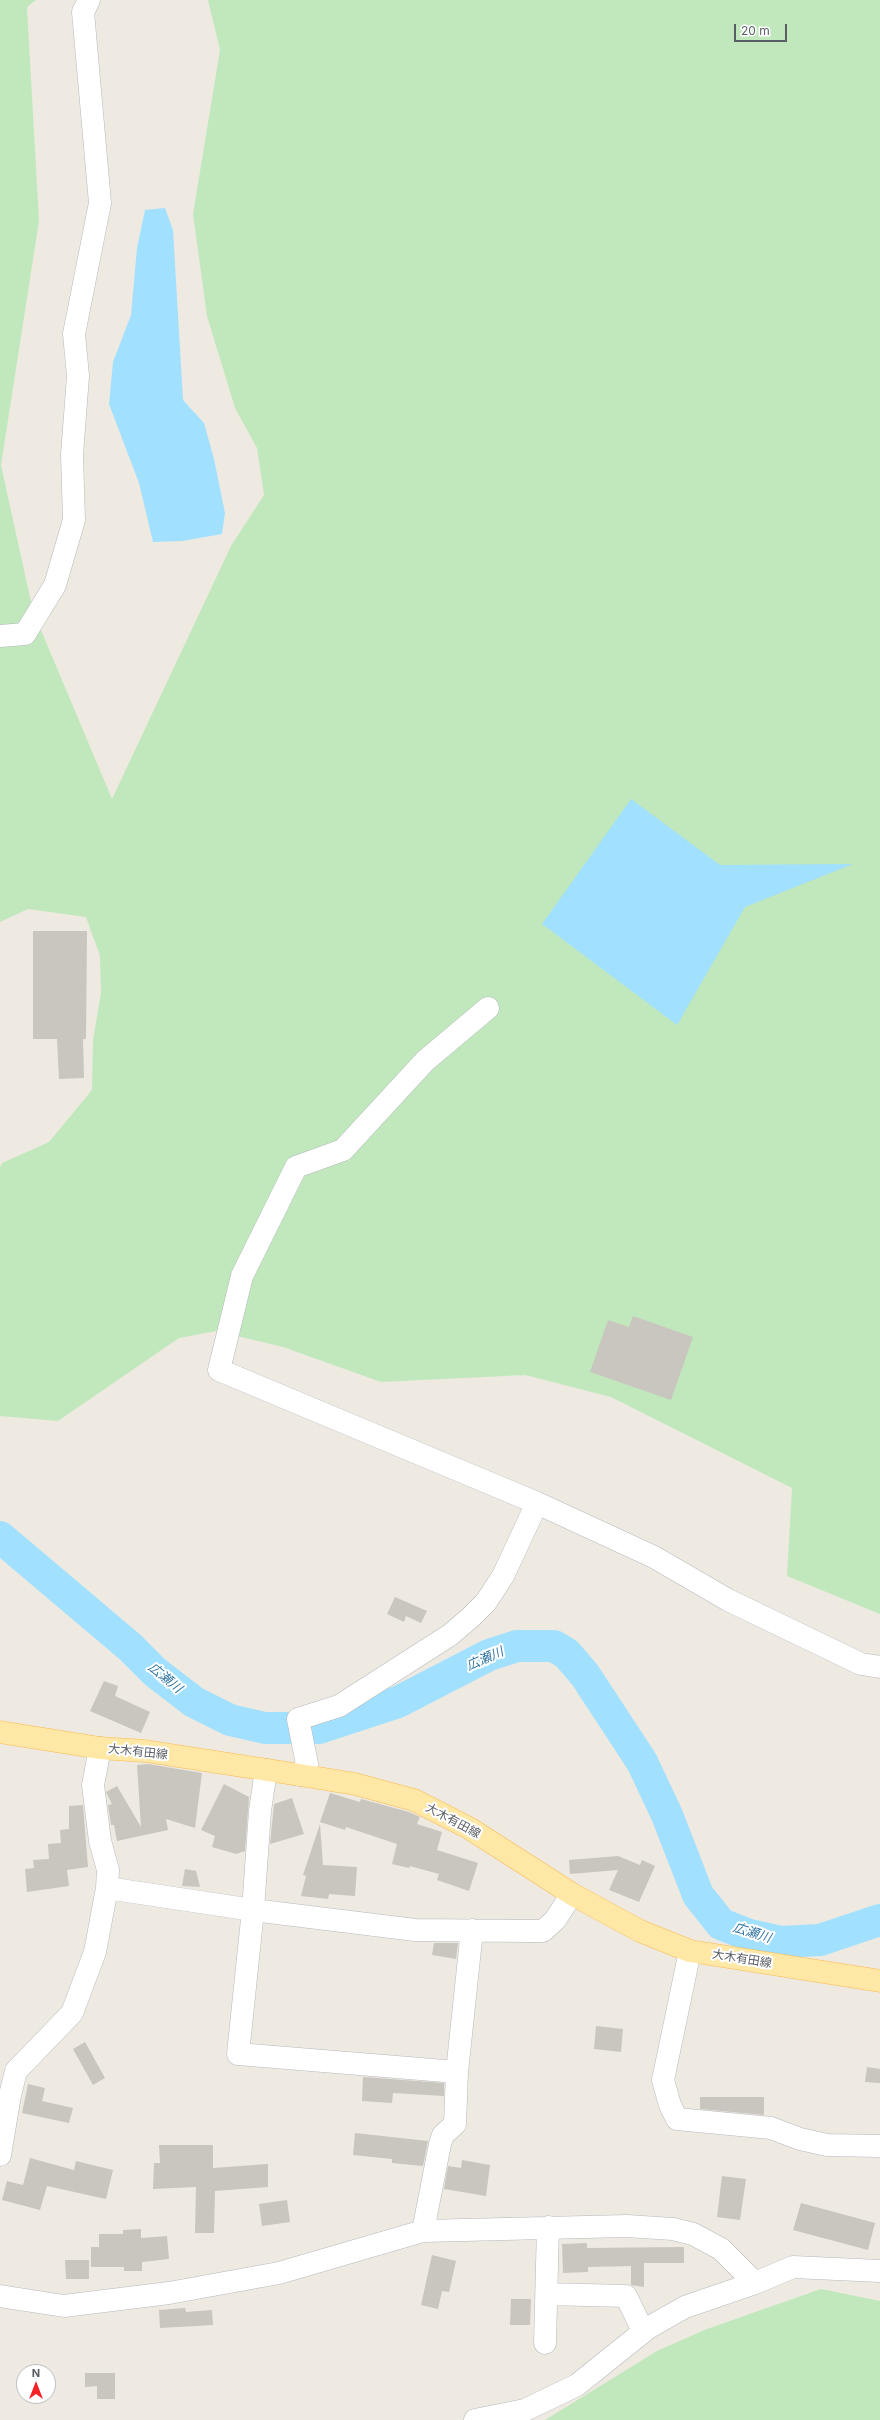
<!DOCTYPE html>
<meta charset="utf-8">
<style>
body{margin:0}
#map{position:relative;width:880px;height:2420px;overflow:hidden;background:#eeeae1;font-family:Inter,sans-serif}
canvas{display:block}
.north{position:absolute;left:16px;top:2364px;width:40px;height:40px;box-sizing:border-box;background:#fff;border:1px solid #bdbfc1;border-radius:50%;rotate:0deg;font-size:11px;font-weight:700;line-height:16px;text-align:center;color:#5a5f64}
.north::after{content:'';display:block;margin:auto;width:14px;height:18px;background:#f42127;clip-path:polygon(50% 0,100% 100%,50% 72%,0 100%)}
.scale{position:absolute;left:734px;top:24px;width:53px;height:18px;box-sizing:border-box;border:2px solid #5a5f64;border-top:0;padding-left:5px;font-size:12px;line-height:14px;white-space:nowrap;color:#5a5f64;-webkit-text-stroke:3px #fff;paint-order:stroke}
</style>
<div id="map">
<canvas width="880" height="2420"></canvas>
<div class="north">N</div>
<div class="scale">20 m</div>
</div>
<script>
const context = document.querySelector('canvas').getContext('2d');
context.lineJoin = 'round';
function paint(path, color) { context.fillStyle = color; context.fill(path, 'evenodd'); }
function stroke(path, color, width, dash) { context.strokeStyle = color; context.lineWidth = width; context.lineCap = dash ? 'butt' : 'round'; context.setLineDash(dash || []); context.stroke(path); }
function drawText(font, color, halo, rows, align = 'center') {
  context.font = font + ' Inter,"Noto Sans JP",sans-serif'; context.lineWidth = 4; context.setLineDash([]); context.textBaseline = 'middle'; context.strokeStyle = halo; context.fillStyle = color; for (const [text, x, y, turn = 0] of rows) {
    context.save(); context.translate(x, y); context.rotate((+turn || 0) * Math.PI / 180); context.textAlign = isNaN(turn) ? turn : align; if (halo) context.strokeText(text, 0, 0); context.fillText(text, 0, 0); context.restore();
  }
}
const green = new Path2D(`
 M0 0H36L27 7 39 221 1 465 33 611 112 799 231 546 264 495 257 448 235 408 207 316 193 214 220 50 208 0H880V1614L787 1576 792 1488 611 1397 525 1375 381 1382 283 1347 216 1331 179 1338 58 1421 0 1416V1167L2 1163 49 1142 92 1090 93 1040 101 993 100 956 86 917 28 909 0 922Z
 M821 2289 880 2301V2420H545L657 2351 707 2329Z`);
const water = new Path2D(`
 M165 208 173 230 183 400 204 423 214 459 225 513 222 534 182 541 153 542 139 483 109 404 113 362 131 315 137 248 145 210Z
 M631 799 720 865 853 864 745 907 677 1025 542 924Z`);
const river = new Path2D(`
 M0 1537 130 1647 155 1672 194 1702 230 1720 265 1728H319L398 1702 489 1655 517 1646H554L567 1654 585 1675 642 1762 667 1815 698 1895 721 1924 749 1935 781 1942 820 1940 880 1920`);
const building = new Path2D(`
 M33 931H87L86 1039H83L84 1078 59 1079 57 1039H33Z
 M633 1316 693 1337 671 1400 590 1372 608 1320 629 1327Z
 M395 1597 427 1611 421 1623 406 1616 404 1622 387 1614Z
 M104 1681 118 1686 115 1696 150 1712 141 1733 90 1711Z
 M148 1764 202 1773 195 1828 166 1819 168 1830 117 1841 114 1825H111L108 1805 112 1804 106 1792 117 1786 141 1827 137 1765Z
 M224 1784 249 1797 245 1851 236 1854 212 1847 215 1836 201 1830Z
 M330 1793 360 1802 361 1799 409 1812 420 1817 417 1824 442 1832 437 1850 478 1863 469 1891 437 1880 439 1874 410 1866 409 1868 392 1864 397 1844 346 1827 345 1830 320 1822Z
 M292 1798 304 1834 270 1844 274 1804Z
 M83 1805 88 1867 67 1870 69 1886 27 1892 25 1869 34 1868 33 1860 49 1859 48 1844 61 1843 60 1830 69 1829V1806Z
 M320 1824 323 1865 357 1867 355 1896 329 1894 328 1899 301 1896 306 1876 303 1875Z
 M618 1856 640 1865 642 1860 655 1866 639 1902 609 1890 618 1870 570 1874 569 1860Z
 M185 1869 196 1871 200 1887 182 1886Z
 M434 1943H458L456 1959 432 1955Z
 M596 2026 623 2029 621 2052 594 2049Z
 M85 2042 105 2078 93 2085 73 2049Z
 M867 2067 880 2069V2083L865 2082Z
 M363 2077 444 2083V2096L393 2093 392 2103 362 2101Z
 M28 2084 45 2088 42 2101 73 2108 69 2123 22 2113Z
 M700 2097H764V2115L700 2109Z
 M355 2133 428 2141 423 2166 392 2163V2159L353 2155Z
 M159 2145H213V2168L268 2164V2187L215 2191 214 2233H195L196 2187 153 2189 154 2163H160Z
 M30 2158 74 2170 76 2161 113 2170 106 2199 47 2186 40 2210 2 2200 7 2181 23 2185Z
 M462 2160 490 2165 486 2196 444 2189 448 2166 461 2168Z
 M722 2176 746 2179 740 2220 717 2217Z
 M287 2200 290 2222 262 2226 259 2204Z
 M801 2203 875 2223 868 2250 793 2230Z
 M141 2229V2238L167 2236 169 2259 142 2262V2271H124V2267H91V2247H99V2234H123V2230Z
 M587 2243V2248L684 2247V2263H644V2287L631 2285V2266L588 2267V2272L563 2273 562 2244Z
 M432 2255 456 2261 449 2292 442 2291 438 2309 421 2305Z
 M65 2260H89V2279H66Z
 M511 2299H531L530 2325H510Z
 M185 2308 186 2312 212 2310 213 2325 160 2328 159 2310Z
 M85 2373H115V2399H97V2386L85 2387Z`);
const minor = new Path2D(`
 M0 636 25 634 55 585 74 520 72 455 78 376 74 334 100 203 83 12 89 0
 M488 1008 425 1061 343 1150 296 1167 242 1276 219 1370 537 1503 654 1557 728 1600 861 1664 880 1667
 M266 1770 260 1811 253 1910 238 2054 457 2072
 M300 1775 307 1764 298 1719 339 1706 450 1635 471 1617 486 1602 503 1576 537 1503
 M107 1888 253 1910 415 1930 527 1931H543L555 1920 572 1894
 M690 1951 663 2080 670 2105 677 2119 771 2128 800 2139 827 2145 880 2146
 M0 2155 10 2095 16 2071 72 2013 95 1952 107 1888 108 1870 100 1841 93 1785 100 1748
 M423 2231 440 2144 443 2135 455 2124 457 2072 472 1930
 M547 2294 626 2296 643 2331
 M0 2296 64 2306 169 2293 279 2273 423 2231 627 2226 673 2229 693 2234 721 2249 755 2283
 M545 2343 548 2227
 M475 2420 525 2410 577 2385 648 2328 685 2307 755 2283 793 2267 880 2271`);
const major = new Path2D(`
 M0 1732 100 1748 145 1751 300 1775 355 1784 414 1800 469 1828 572 1894 640 1931 690 1951 880 1981`);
const streetNames = [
 ["大木有田線",138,1752,6],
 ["大木有田線",453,1821,28],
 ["大木有田線",742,1959,9]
];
const waterNames = [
 ["広瀬川",485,1659,-24],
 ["広瀬川",165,1678,39],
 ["広瀬川",752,1933,17]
];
paint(green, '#c1e8bc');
paint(water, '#a1e0ff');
stroke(river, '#a1e0ff', 32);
paint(building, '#c9c5bf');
stroke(minor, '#b4b9bd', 23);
stroke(major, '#fab84e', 23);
stroke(minor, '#fff', 22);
stroke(major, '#ffe7a6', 22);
drawText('12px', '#5a5f64', '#fff', streetNames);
drawText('italic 13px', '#3377a5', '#fff', waterNames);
</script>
